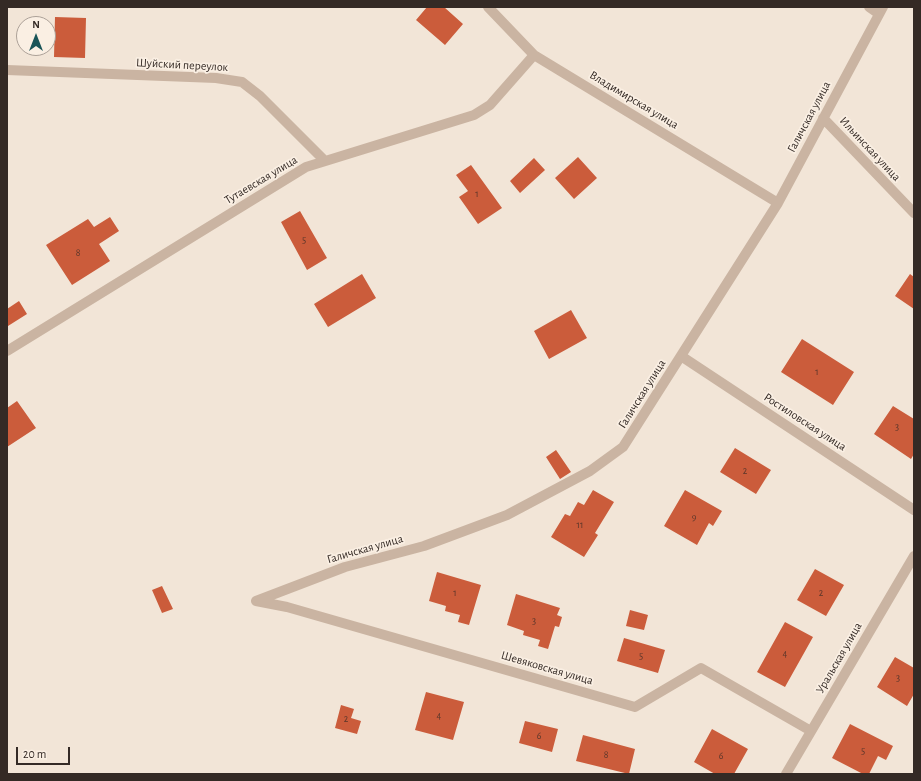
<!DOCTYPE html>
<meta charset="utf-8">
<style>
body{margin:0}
#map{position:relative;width:921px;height:781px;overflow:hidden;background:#f2e5d7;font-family:"Alegreya Sans",sans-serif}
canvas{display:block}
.frame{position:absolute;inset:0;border:8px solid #342a25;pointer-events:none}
.north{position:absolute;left:16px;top:16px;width:40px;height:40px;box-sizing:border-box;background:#faefe3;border:1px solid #aba097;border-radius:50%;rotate:0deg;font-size:11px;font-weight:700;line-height:16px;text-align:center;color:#342a25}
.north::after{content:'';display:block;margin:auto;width:14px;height:18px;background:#195457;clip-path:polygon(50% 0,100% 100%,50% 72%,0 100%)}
.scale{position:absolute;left:16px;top:747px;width:54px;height:18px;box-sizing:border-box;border:2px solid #342a25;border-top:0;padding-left:5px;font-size:12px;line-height:14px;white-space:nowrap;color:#342a25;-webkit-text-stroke:3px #faefe3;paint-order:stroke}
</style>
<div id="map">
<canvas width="921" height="781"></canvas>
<div class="frame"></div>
<div class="north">N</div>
<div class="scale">20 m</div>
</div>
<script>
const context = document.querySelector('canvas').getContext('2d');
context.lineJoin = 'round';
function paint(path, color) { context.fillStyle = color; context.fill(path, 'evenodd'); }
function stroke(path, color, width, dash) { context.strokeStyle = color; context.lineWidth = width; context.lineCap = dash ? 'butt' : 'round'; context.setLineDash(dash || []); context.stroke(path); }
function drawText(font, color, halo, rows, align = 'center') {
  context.font = font + ' "Alegreya Sans",sans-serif'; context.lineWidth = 3.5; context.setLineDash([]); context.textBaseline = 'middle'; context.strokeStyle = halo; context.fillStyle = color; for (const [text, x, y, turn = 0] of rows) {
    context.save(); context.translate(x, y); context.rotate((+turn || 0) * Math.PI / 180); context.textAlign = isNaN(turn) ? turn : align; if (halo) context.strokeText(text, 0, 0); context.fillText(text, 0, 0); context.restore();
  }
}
const building = new Path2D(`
 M427 7H444L463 24 445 45 416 20Z
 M55 17 86 18 85 58 54 57Z
 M578 157 597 178 574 199 555 178Z
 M534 158 545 170 520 193 510 181Z
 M471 165 502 208 478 224 459 197 468 191 456 175Z
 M300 211 327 258 307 270 281 222Z
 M110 217 119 231 99 244 110 261 72 285 46 245 88 219 94 227Z
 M362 274 376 298 328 327 314 304Z
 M910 274 914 277V309L895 296Z
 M19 301 27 314 8 326 7 309Z
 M571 310 587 338 549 359 534 331Z
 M802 339 854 372 833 405 781 372Z
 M17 401 36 428 7 447V408Z
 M893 406 914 419V454L911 459 874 434Z
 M735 448 771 470 756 494 720 472Z
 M556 450 571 472 560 479 546 457Z
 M593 490 614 502 595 533 598 535 584 557 551 537 565 514 570 516 578 502 584 505Z
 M685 490 722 511 713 526 709 523 697 545 664 526Z
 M815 569 844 585 826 616 797 600Z
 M437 572 481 585 469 625 458 622 460 615 445 611 446 606 429 601Z
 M162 586 173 609 162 613 152 590Z
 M516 594 560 608 557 615 562 617 559 627 555 626 548 649 538 646 540 640 523 635 524 631 507 625Z
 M630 610 648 615 644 630 626 626Z
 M785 622 813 637 785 687 757 672Z
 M624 638 665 650 658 673 617 661Z
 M895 657 914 668V694L907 706 877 687Z
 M426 692 464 702 453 740 415 730Z
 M341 705 354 709 351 718 361 721 357 734 335 728Z
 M525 721 558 729 552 752 519 743Z
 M850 724 893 746 886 760 878 756 869 774H863L832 758Z
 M712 729 748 749 734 774H715L694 762Z
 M583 735 635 749 629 774 576 761Z`);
const minor = new Path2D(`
 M488 7 534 55 778 203
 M869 7 879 14
 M7 70 216 78 242 82 260 96 324 160
 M823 118 914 213
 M7 351 306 167 474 115 490 105 534 55
 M681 356 914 510
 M256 601 345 567 424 546 507 515 590 471 623 447 778 203 883 7
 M256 601 287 607 635 707 701 668 811 731
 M786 774 914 556`);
const numberNames = [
 ["1",477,194],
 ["5",304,240],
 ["8",78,253],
 ["1",817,372],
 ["3",897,427],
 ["2",745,471],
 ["9",694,517],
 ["11",580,525],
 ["1",455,593],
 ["2",821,593],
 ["3",534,621],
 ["4",785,654],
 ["5",641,656],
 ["3",898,678],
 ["4",439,716],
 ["2",346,719],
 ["6",539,736],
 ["5",863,751],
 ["8",606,755],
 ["6",721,756]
];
const streetNames = [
 ["Шуйский переулок",182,65,3],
 ["Владимирская улица",634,100,31],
 ["Галичская улица",809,117,-62],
 ["Ильинская улица",870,149,47],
 ["Тутаевская улица",261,180,-31],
 ["Галичская улица",642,394,-58],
 ["Ростиловская улица",805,422,33],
 ["Галичская улица",365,549,-16],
 ["Уральская улица",839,658,-60],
 ["Шевяковская улица",547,668,16]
];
paint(building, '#cb5c3b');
stroke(minor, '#cab4a2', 10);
drawText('10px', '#5a362a', null, numberNames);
drawText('12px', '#342a25', '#faefe3', streetNames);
</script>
